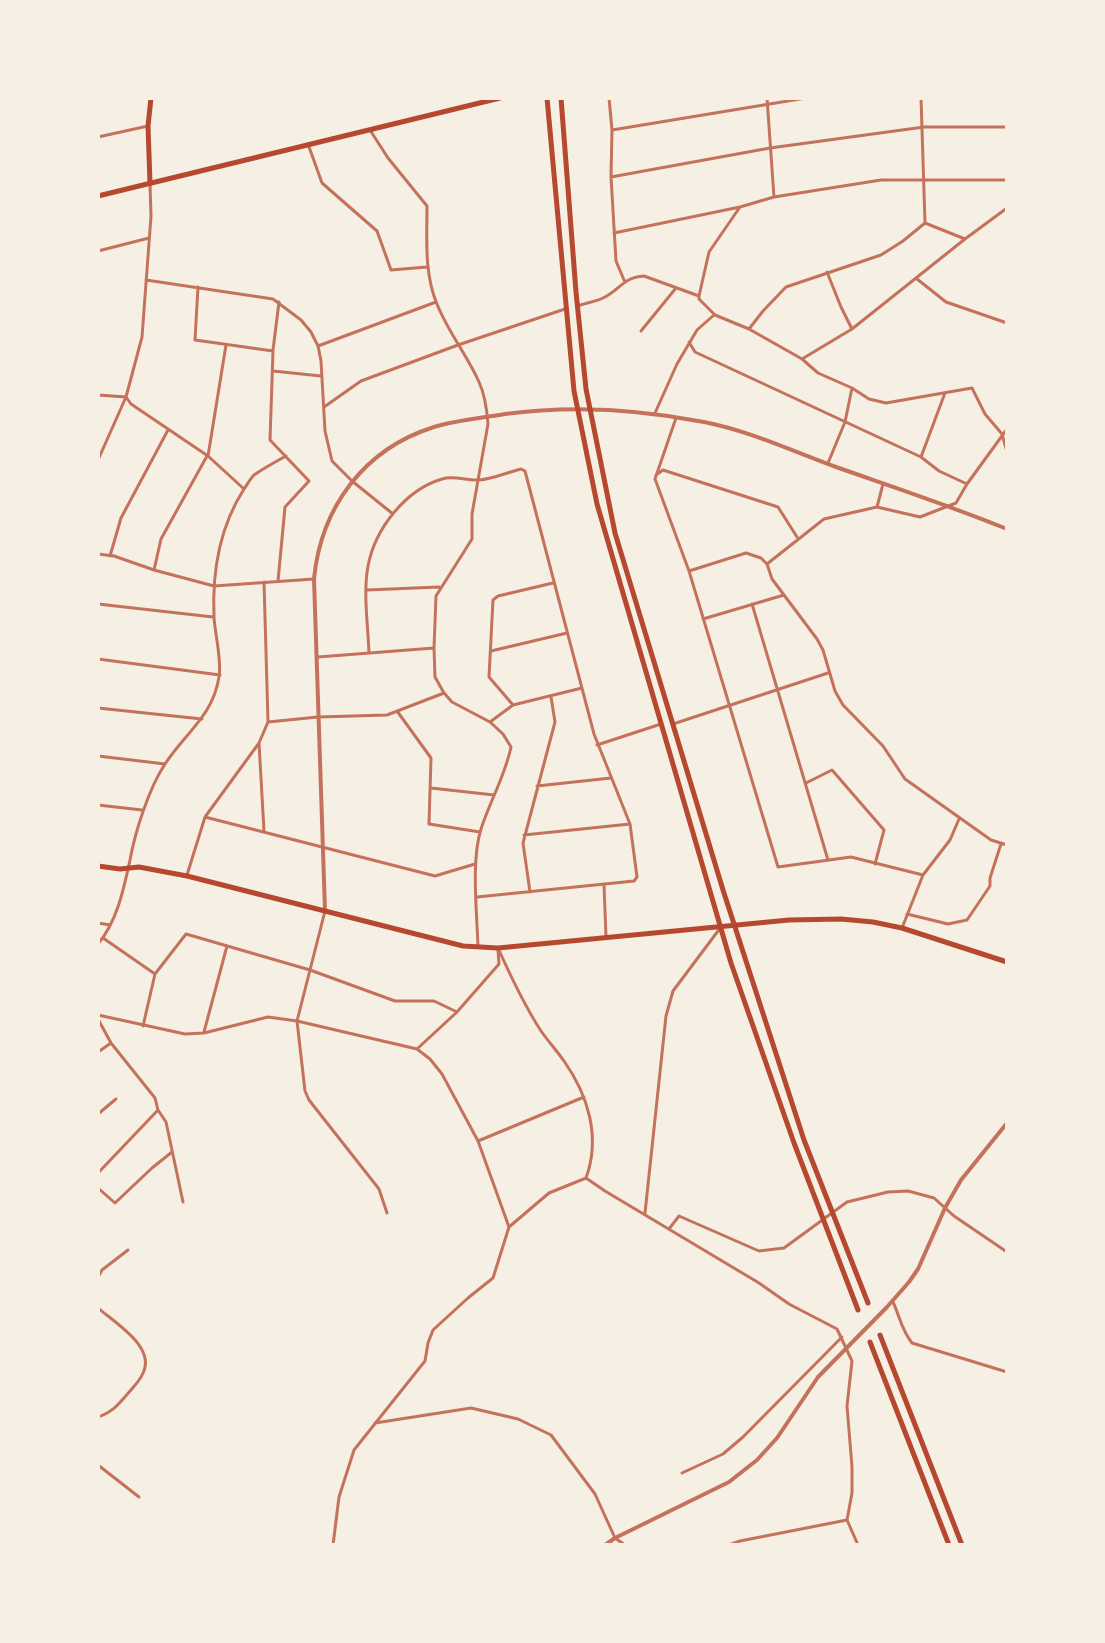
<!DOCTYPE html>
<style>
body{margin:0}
#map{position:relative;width:1105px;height:1643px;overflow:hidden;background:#f6efe4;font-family:Arial,sans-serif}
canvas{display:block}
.frame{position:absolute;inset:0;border:100px solid #f6efe4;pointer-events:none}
</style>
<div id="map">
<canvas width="1105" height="1643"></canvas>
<div class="frame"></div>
</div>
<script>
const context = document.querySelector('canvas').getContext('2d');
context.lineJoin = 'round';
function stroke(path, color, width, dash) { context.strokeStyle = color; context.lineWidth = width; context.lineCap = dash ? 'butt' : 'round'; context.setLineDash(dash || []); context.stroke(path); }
const minor = new Path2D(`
 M609 98 612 130 611 177 616 261 624 280
 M767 98 774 197
 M921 98 925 223 965 239
 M370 130 388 158 427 206C427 239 424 273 437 304 448 332 467 355 479 382 485 395 487 410 488 424L472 514V539L436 596 434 648 435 677 444 693 452 702 490 722 503 734 511 747C505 776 490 801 481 829 471 860 477 913 478 947
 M612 130 806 98
 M98 137 148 126
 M308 144 322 183 377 231 391 270 427 267
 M611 177 770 148 924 127H1007
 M614 233 740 207 774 197 881 180H1007
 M98 251 149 238
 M827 272 841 307 852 329
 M917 279 946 302 1007 323
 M146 280 273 299 301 320 311 332 318 346 321 361 325 431 332 461 352 481 393 514
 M198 287 195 340 273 351 270 440 309 481 285 507 278 581
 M699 296 709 252 740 207
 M577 306C585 303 595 302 603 298 619 291 623 277 644 276L699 296V299L715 315 749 329 802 359 818 373 852 388 869 399 886 403 972 388 985 414 1002 434 1007 452
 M749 329 763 311 786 287 881 255 903 241 925 223
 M641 331 676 288
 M689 342 695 352 921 457 939 471 967 484
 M318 346 436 302
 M273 350 279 302
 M802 359 852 329 965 239 1007 208
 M273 371 321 376
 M98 395 126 397 131 404 208 456 244 489
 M324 407 361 381 458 345 565 309
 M655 413 677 364 697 330 714 315
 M676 418 655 479 689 571 778 867 851 857 923 875
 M208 456 226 345
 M921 457 945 393
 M98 460 126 397 142 337 151 216 150 184
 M828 463 845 422 852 388
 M656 475 663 470 778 507 797 537
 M877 507 883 484
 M98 554 114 556 154 570 214 586 314 579
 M110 556 121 518 168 430
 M767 564 824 519 877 507 920 517 956 503 967 484 1007 429
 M154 570 161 539 207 456
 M689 571 746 553 761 558 767 564 772 579 817 639 823 650 835 691 843 705 883 746 905 779 991 840 1007 845
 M367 590 439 587
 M98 604 213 617
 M752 604 828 860
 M703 619 784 595
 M491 651 567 633
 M369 653C368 625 363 593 368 566 375 529 405 490 442 479 454 475 466 481 479 480 493 479 508 472 521 469L525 471 594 734 630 824 637 877 634 881 477 897
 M318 657 434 648
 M98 659 220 675
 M513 705 489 677 493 600 498 596 553 583
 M98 708 202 719
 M397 711 431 758 429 824 480 832
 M268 722 318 717 387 715 444 693
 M490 722 513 705 582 688
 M673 724 828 673
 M259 743 264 831
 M597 745 661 724
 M98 756 165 764
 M806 783 832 770 884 830 875 864
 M537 786 611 778
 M431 788 494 795
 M98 805 142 810
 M205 817 435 876 475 864
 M524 835 630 824
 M187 875 205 817 259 743 268 722 264 582
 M604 885 606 937
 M530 892 523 843 555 722 551 697
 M325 911 297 1021 305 1091 309 1100 379 1189 387 1213
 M907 914 948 924 967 920 990 886V878L1001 844
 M98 923 110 925
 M902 928 923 875 950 840 959 819
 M103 938 155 974
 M98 944C117 922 124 888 130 860 135 832 149 788 165 764 185 733 213 716 219 677 222 660 215 635 214 617 212 572 219 528 244 489 247 485 250 479 254 475 264 468 275 462 286 456
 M498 948C511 977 524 1005 541 1031 548 1041 557 1051 564 1061 588 1095 601 1137 586 1178
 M98 1015 185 1034 204 1033 268 1017 297 1021 417 1049 430 1059 442 1074 478 1141 509 1227 549 1193 586 1178 605 1191 759 1283 789 1304 837 1329 852 1361 847 1406 852 1467V1493L847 1520 858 1545
 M98 1019 111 1043 155 1098 158 1110 166 1122 183 1202
 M143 1026 155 974 186 934 310 970 395 1001H434L457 1012
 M204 1032 227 946
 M417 1049 457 1012 499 964 498 950
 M98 1052 111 1043
 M98 1114 116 1099
 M478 1141 584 1097
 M98 1173 158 1110
 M98 1188 115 1203 152 1168 172 1152
 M645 1213 666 1016 673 991 721 927
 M669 1229 679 1216 759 1251 784 1248 847 1202 888 1192 908 1191 934 1198 954 1216 1007 1252
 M98 1277 102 1270 128 1250
 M893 1302C900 1317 901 1329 912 1343L1007 1372
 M98 1308C115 1323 158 1348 142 1375 140 1380 135 1385 131 1390 119 1403 115 1411 98 1417
 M375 1423 471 1408 518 1419 551 1435 595 1494 615 1538 625 1545
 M98 1465 139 1497
 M682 1473 723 1454 743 1437 842 1337
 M333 1545 339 1497 354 1450 425 1361 428 1343 433 1330 468 1298 493 1278 509 1227
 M729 1545 740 1541 847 1520`);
const tertiary = new Path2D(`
 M325 911 314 579C321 507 364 449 434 427 457 420 482 418 505 414 572 405 638 409 704 422 750 431 792 451 836 467 893 487 951 506 1007 529
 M605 1545 615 1538 729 1482 757 1460 777 1438 818 1377 887 1307 909 1282 918 1269 945 1208 961 1180 1007 1123`);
const secondary = new Path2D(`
 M150 183 148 126 151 98
 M98 866 120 869 139 867 187 876 463 946 498 948 789 920 841 919 873 922 902 928 1007 962`);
const primary = new Path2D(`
 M547 98 574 391 597 504 731 963 794 1143 858 1310
 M561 98 576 292 586 389 615 533 723 890 804 1140 868 1303
 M98 196 500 98
 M880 1335 962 1545
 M870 1342 949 1545`);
stroke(minor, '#c5725c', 3);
stroke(tertiary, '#c5725c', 4);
stroke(secondary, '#b5482f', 5);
stroke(primary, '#b5482f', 5);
</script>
